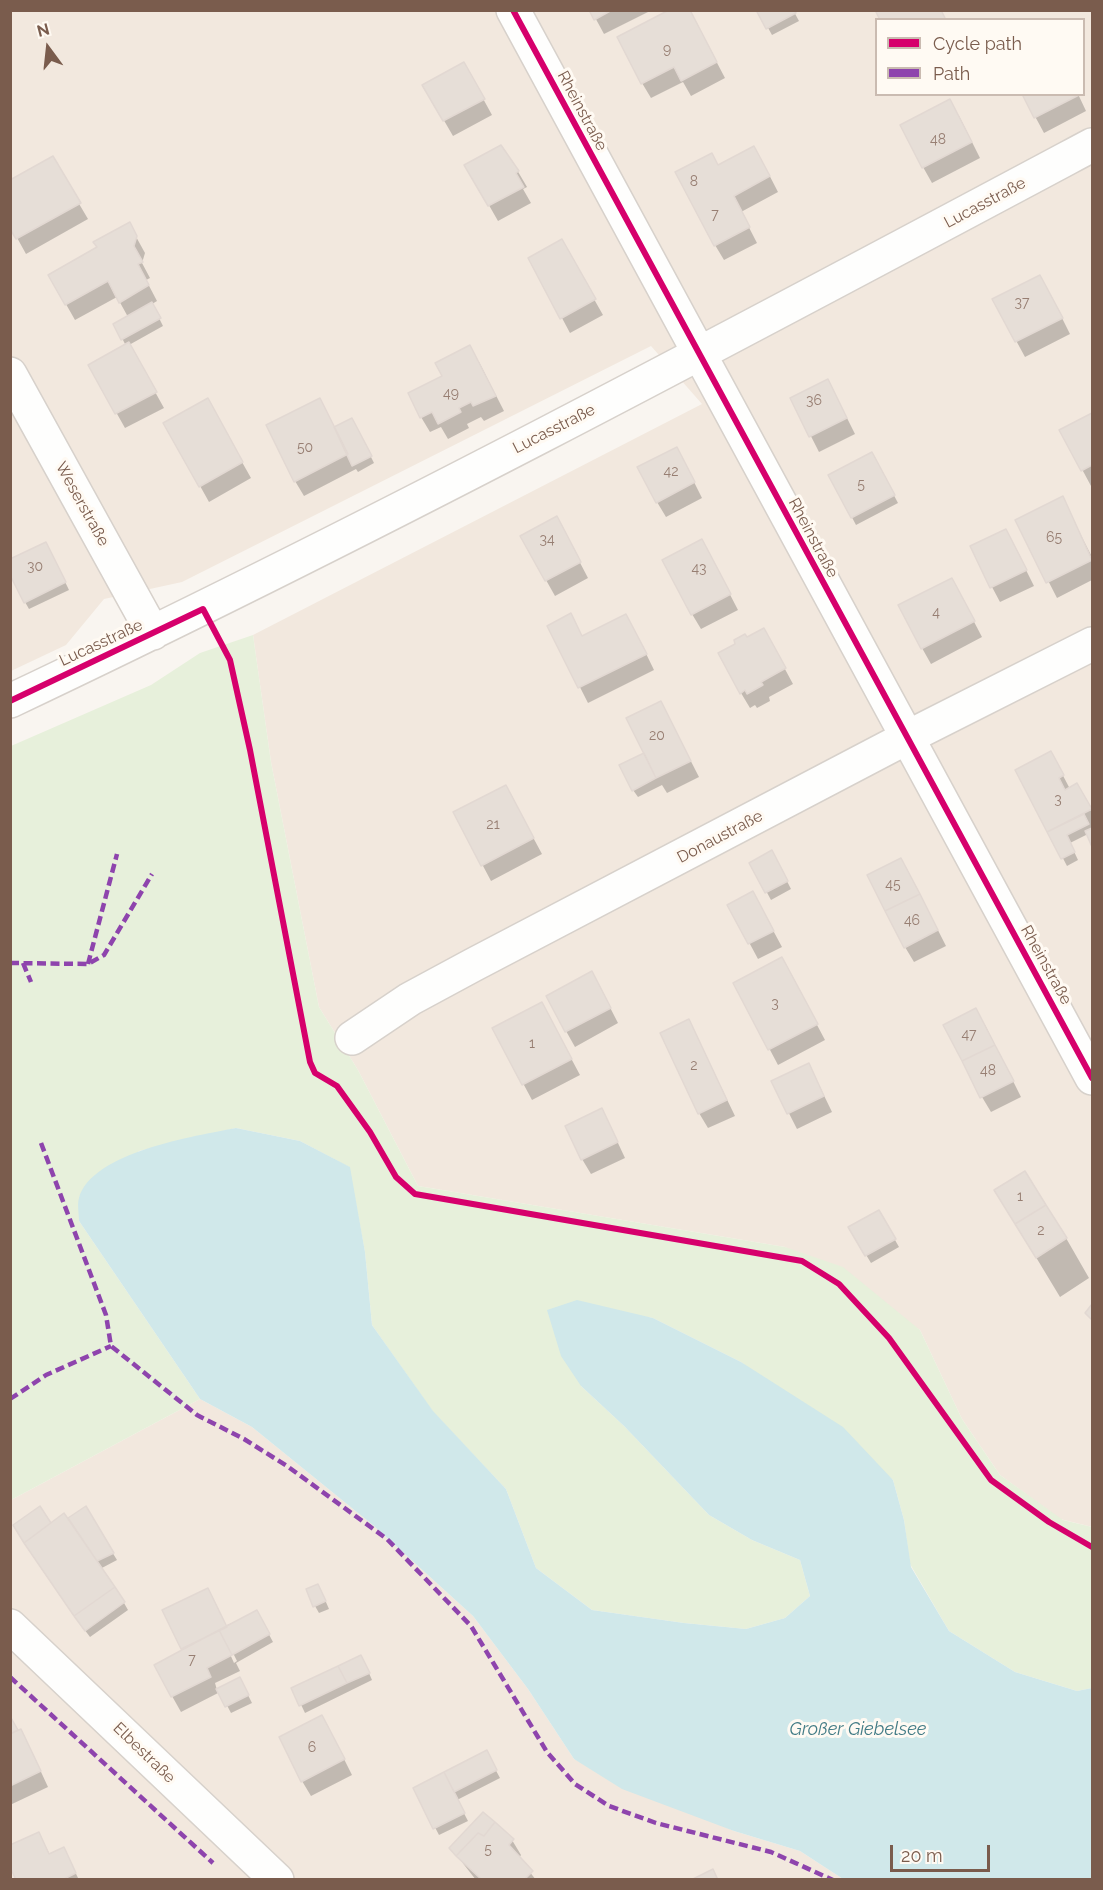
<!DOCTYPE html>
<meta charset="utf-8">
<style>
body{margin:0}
#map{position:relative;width:1103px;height:1890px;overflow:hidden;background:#f9f5f0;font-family:Raleway,sans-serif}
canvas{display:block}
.frame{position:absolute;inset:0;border:12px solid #7a5c4d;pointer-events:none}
.legend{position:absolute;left:875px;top:18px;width:210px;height:78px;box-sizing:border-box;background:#fffaf3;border:2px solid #cabbb1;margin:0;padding:8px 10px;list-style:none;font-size:18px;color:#7a5c4d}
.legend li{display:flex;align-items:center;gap:12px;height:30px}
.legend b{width:30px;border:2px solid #cabbb1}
.north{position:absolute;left:18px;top:18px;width:60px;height:60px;-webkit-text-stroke:4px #fffaf3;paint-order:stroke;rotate:345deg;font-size:16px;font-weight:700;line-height:24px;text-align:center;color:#7a5c4d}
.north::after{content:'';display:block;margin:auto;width:21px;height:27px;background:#7a5c4d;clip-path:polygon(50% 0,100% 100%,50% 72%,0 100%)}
.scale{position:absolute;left:890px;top:1845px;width:100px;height:27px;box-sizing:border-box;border:3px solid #7a5c4d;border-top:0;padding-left:8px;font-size:18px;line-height:21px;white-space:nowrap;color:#7a5c4d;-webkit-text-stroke:4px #fffaf3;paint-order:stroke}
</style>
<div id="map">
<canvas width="1103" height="1890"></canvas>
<div class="frame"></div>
<ul class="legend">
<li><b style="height:8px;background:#d6006c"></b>Cycle path</li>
<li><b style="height:8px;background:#8e44ad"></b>Path</li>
</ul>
<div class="north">N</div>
<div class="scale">20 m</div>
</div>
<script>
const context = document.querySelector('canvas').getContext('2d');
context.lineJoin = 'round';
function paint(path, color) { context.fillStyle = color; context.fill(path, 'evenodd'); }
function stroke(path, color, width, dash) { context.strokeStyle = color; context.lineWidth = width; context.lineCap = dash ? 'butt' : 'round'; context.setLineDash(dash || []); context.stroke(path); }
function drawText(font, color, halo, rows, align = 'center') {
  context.font = font + ' Raleway,sans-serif'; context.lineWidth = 6; context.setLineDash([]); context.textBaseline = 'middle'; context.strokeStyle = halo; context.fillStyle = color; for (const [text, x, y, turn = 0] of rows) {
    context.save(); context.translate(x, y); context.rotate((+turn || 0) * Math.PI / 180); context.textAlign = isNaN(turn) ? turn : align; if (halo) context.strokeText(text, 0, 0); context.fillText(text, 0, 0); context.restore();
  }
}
const residential = new Path2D(`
 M10 11H1092V1527L1060 1519 1000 1475 962 1419 920 1330 785 1247 418 1186 358 1070 319 1007 271 762 253 635 702 404 651 346 182 582 104 599 66 645 11 671ZM876 20H1084V94H876Z
 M200 1399 252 1427 374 1526 473 1616 528 1689 574 1759 734 1831 800 1851 843 1879 11 1880V1500Z`);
const green = new Path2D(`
 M253 635 271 762 319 1007 358 1070 418 1186 785 1247 843 1267 920 1330 962 1419 1000 1475 1063 1520 1092 1527V1688L1077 1691 1015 1672 949 1631 910 1564 904 1520 893 1480 741 1362 653 1318 618 1312 581 1386 624 1426 709 1515 752 1540 800 1560 810 1596 785 1618 746 1629 684 1623 592 1610 536 1568 506 1489 433 1412 372 1325 365 1252 349 1167 300 1141 236 1128 139 1151 79 1221 200 1399 11 1500V746L151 685 200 653Z`);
const water = new Path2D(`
 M236 1128 300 1141 350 1167 365 1252 372 1325 433 1411 506 1489 536 1568 592 1610 684 1623 746 1629 785 1618 810 1596 800 1560 752 1540 709 1515 624 1426 581 1386 561 1356 547 1310 577 1300 653 1318 741 1362 843 1427 893 1480 904 1520 911 1567 949 1631 1015 1672 1077 1691 1092 1688V1879H843L800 1851 734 1831 622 1789 574 1759 528 1689 473 1616 374 1526 252 1427 200 1399 79 1221C79 1214 77 1204 79 1198 92 1152 195 1136 236 1128Z`);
const shadow = new Path2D(`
 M591 10H650V11L604 34Z
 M758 10H793L799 21 772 35Z
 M694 19 725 78 691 96 683 82 651 98 642 83Z
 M464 64 492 115 453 136 424 86Z
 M1023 94H1078L1086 111 1044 133Z
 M959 116 980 158 932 183 923 167Z
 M52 158 88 219 26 254 10 225Z
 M510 158 527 187 523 189 531 203 498 221 466 165Z
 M763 163 778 192 741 212 757 243 724 260 715 245 718 166Z
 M129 224 145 253 142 263 150 278 146 280 157 301 152 304 163 326 129 345 164 408 125 428 90 366 126 346 115 324 128 317 117 297 75 320 50 276 99 248Z
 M561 241 603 315 570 333 562 318Z
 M1049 292 1070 334 1025 357 994 300Z
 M479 362 504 411 484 421 481 417 467 424 469 428 448 439 441 427 430 432 421 417Z
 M836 396 855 434 819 452 792 399Z
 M207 400 251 478 209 502 165 423Z
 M1092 415V485L1091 486 1061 430Z
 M356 427 374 463 358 472 356 469 304 496 295 481Z
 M872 454 898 503 856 525 830 476Z
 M685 464 702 498 666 517 657 502Z
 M1062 498 1092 557V580L1057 598 1017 520Z
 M565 534 588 578 555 596 546 580Z
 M1014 546 1034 586 1000 602 992 587Z
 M50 551 69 590 29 609 25 602Z
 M710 556 738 610 701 629 692 614Z
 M960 595 982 637 931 664 922 648Z
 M549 626 582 637 635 631 654 670 588 703Z
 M746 639 772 645 793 684 769 697 770 701 757 708 755 705 750 708 741 693Z
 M661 703 699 777 667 793 662 785 638 797 633 790Z
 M1059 768 1070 789 1077 785 1092 813V843L1088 834 1070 843 1078 860 1067 866 1017 770Z
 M514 802 542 854 491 881 455 813Z
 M772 852 791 889 771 900 751 863Z
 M910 875 946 946 914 962 905 947Z
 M729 905 761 908 782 947 758 959Z
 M790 974 825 1040 778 1065 735 984Z
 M600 988 618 1023 575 1047 566 1031Z
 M550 1019 580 1075 532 1100 494 1029Z
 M689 1021 735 1116 708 1128 699 1113Z
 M985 1025 1021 1097 991 1112 982 1097Z
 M817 1081 832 1112 797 1129 773 1082Z
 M610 1126 625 1158 591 1174 582 1159Z
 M996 1191 1066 1238 1089 1278 1060 1297Z
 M879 1212 899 1247 871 1263 850 1228Z
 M85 1508 117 1560 100 1569 73 1615 51 1525 71 1526Z
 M322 1593 329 1609 319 1613 315 1606Z
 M124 1603 128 1610 90 1637 75 1617Z
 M164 1611 225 1626 257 1612 273 1642 236 1663 240 1671 215 1683 217 1690 244 1687 252 1703 231 1713 220 1692 181 1712 172 1696 184 1651ZM226 1645H229L237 1661 234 1663Z
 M365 1664 372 1680 305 1713 293 1688Z
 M10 1718 29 1746 48 1787 10 1805Z
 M331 1733 352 1775 311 1796 302 1781Z
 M486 1752 500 1778 457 1800 468 1821 439 1835 415 1789Z
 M39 1834 50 1855 64 1849 79 1880H18Z
 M512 1840 521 1855 519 1858 536 1880H476L451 1848Z`);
const building = new Path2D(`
 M589 10H612L594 20Z
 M669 10H690L717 62 681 81 674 67 641 84 617 37Z
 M756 10H794L796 13 766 29Z
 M875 10H941L946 20H880Z
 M464 62 485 99 443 121 422 85Z
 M1022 94H1078L1079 95 1034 118Z
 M950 99 972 142 922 168 900 125Z
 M501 145 519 171 516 173 524 187 488 206 464 165Z
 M754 146 770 176 734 196 750 227 714 246 675 172 712 153 718 165Z
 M53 156 81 203 16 239 10 229V180Z
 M130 222 137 236 134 246 143 262 138 264 149 285 119 303 108 281 65 305 48 275 97 247 93 242Z
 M562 239 596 299 560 319 528 258Z
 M1040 275 1063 318 1015 342 992 299Z
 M152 302 161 318 121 340 113 324Z
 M129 342 157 392 115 414 88 365Z
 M470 345 496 396 473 406 471 402 459 408 461 412 438 424 432 412 420 418 408 393 442 376 435 363Z
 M828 379 847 418 809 437 790 398Z
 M208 398 243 462 199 487 163 423Z
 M320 398 348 454 294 482 266 425Z
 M1092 413V465L1081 471 1059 430Z
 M352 418 372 456 352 466 334 427Z
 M677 447 695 482 656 503 637 467Z
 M872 452 895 495 851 518 828 475Z
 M1063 496 1092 560 1046 583 1015 520Z
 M557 516 581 562 545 581 520 536Z
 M1006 529 1027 570 990 588 970 546Z
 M702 539 731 594 691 615 662 560Z
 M46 542 66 582 24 603 10 575V559Z
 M952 578 975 621 921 649 898 605Z
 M571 613 582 636 626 614 647 654 578 688 547 626Z
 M764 628 786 668 761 682 763 685 747 694 745 690 740 694 718 653 735 644 734 640 745 634 747 637Z
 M661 701 691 761 656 778 626 718Z
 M1051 751 1064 775 1059 778 1065 790 1077 783 1092 809 1047 832 1015 770Z
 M644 753 656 778 632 791 619 765Z
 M506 785 534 838 481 866 453 812Z
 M1084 814 1089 824 1067 835 1075 852 1061 859 1047 832Z
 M1092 828V847L1085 831Z
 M772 850 788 881 765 893 749 863Z
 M901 858 920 894 885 911 867 875Z
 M753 891 774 931 748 944 727 905Z
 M920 894 938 930 904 948 885 911Z
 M782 957 818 1024 768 1050 733 983Z
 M592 971 611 1008 565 1032 546 996Z
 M542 1002 572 1059 522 1085 492 1028Z
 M976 1008 995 1045 962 1061 943 1025Z
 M689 1019 727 1100 698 1114 660 1033Z
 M995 1045 1014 1081 980 1098 962 1061Z
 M809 1063 824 1096 787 1114 771 1081Z
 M602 1108 618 1142 581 1160 565 1126Z
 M1025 1171 1046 1205 1015 1224 994 1190Z
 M1046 1205 1067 1238 1036 1258 1015 1224Z
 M879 1210 896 1239 865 1256 848 1227Z
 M1092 1304V1320L1085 1313Z
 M40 1506 51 1523 24 1543 13 1525Z
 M86 1506 114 1553 97 1561 68 1518Z
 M64 1513 115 1587 74 1616 24 1543Z
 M318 1584 326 1601 313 1607 306 1589Z
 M115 1587 125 1602 85 1631 74 1616Z
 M208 1588 227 1627 181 1649 162 1610Z
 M257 1610 270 1634 232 1655 219 1630Z
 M219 1630 232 1655 207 1668 211 1677 171 1697 154 1665Z
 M361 1655 370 1673 347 1683 338 1666Z
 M338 1666 347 1683 299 1706 291 1688Z
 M240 1677 249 1695 225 1707 216 1689Z
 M322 1715 345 1759 301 1782 279 1737Z
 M10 1716 18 1730 10 1734Z
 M21 1729 41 1771 10 1786V1734Z
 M487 1750 497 1770 454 1792 444 1772Z
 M444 1772 465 1813 433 1829 413 1788Z
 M483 1812 495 1822 484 1836 478 1833 456 1856 449 1848Z
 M495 1822 514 1839 509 1845 533 1871 524 1880H482L456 1856 478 1833 484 1836Z
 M39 1832 49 1854 64 1847 76 1873 62 1880H16L10 1867V1845Z
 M713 1869 718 1880H691Z`);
const minor = new Path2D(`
 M513 10 1092 1078
 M10 374 153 633
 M10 701C377 527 734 336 1092 145
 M352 1038 410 999 473 965 906 738 1092 644
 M10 1626 277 1880`);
const quiet = new Path2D(`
 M10 963 88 964 104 955 152 874
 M23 963 31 982
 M88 964 117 854
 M41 1143 106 1315 111 1346 197 1415 244 1439 287 1466 387 1539 471 1626 547 1752 575 1784 609 1806 656 1823 771 1852 833 1880
 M10 1399 46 1375 111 1346
 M10 1677 213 1863`);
const cycleway = new Path2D(`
 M513 10 1092 1078
 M10 701 203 609 230 660 250 750 310 1062 315 1073 337 1086 370 1132 396 1177 415 1194 802 1261 839 1284 889 1338 991 1480 1049 1522 1092 1547`);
const numberNames = [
 ["9",667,50],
 ["48",938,140],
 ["8",694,182],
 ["7",715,215],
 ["37",1022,303],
 ["49",451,394],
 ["36",814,401],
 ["50",305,448],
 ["42",671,472],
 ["5",861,485],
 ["65",1054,538],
 ["34",547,540],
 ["30",35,567],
 ["43",699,569],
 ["4",936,613],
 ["20",657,736],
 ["3",1058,800],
 ["21",493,825],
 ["45",893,885],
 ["46",912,921],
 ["3",775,1004],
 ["47",969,1035],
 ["1",532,1044],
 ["2",694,1066],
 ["48",988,1071],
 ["1",1020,1197],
 ["2",1041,1231],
 ["7",192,1660],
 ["6",312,1748],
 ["5",488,1850]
];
const streetNames = [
 ["Rheinstraße",582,111,62],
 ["Lucasstraße",985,203,-28],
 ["Lucasstraße",554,429,-27],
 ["Weserstraße",82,504,61],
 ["Rheinstraße",813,538,62],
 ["Lucasstraße",101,643,-25],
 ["Donaustraße",720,837,-28],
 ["Rheinstraße",1046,965,61],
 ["Elbestraße",144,1753,44]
];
const waterNames = [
 ["Großer Giebelsee",858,1730]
];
paint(residential, '#f2e8de');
paint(green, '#e7f0db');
paint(water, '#d0e8ea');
paint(shadow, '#0003');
paint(building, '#e6ded7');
stroke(building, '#e2d8d2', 1.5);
stroke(minor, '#d7d1cb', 36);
stroke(minor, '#fefefd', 33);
stroke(quiet, '#8e44ad', 4.5, [9, 4.5]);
stroke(cycleway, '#d6006c', 6);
drawText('14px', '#977e72', null, numberNames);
drawText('16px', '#7a5c4d', '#fffaf3', streetNames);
drawText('italic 18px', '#437c86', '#fffaf3', waterNames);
</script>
